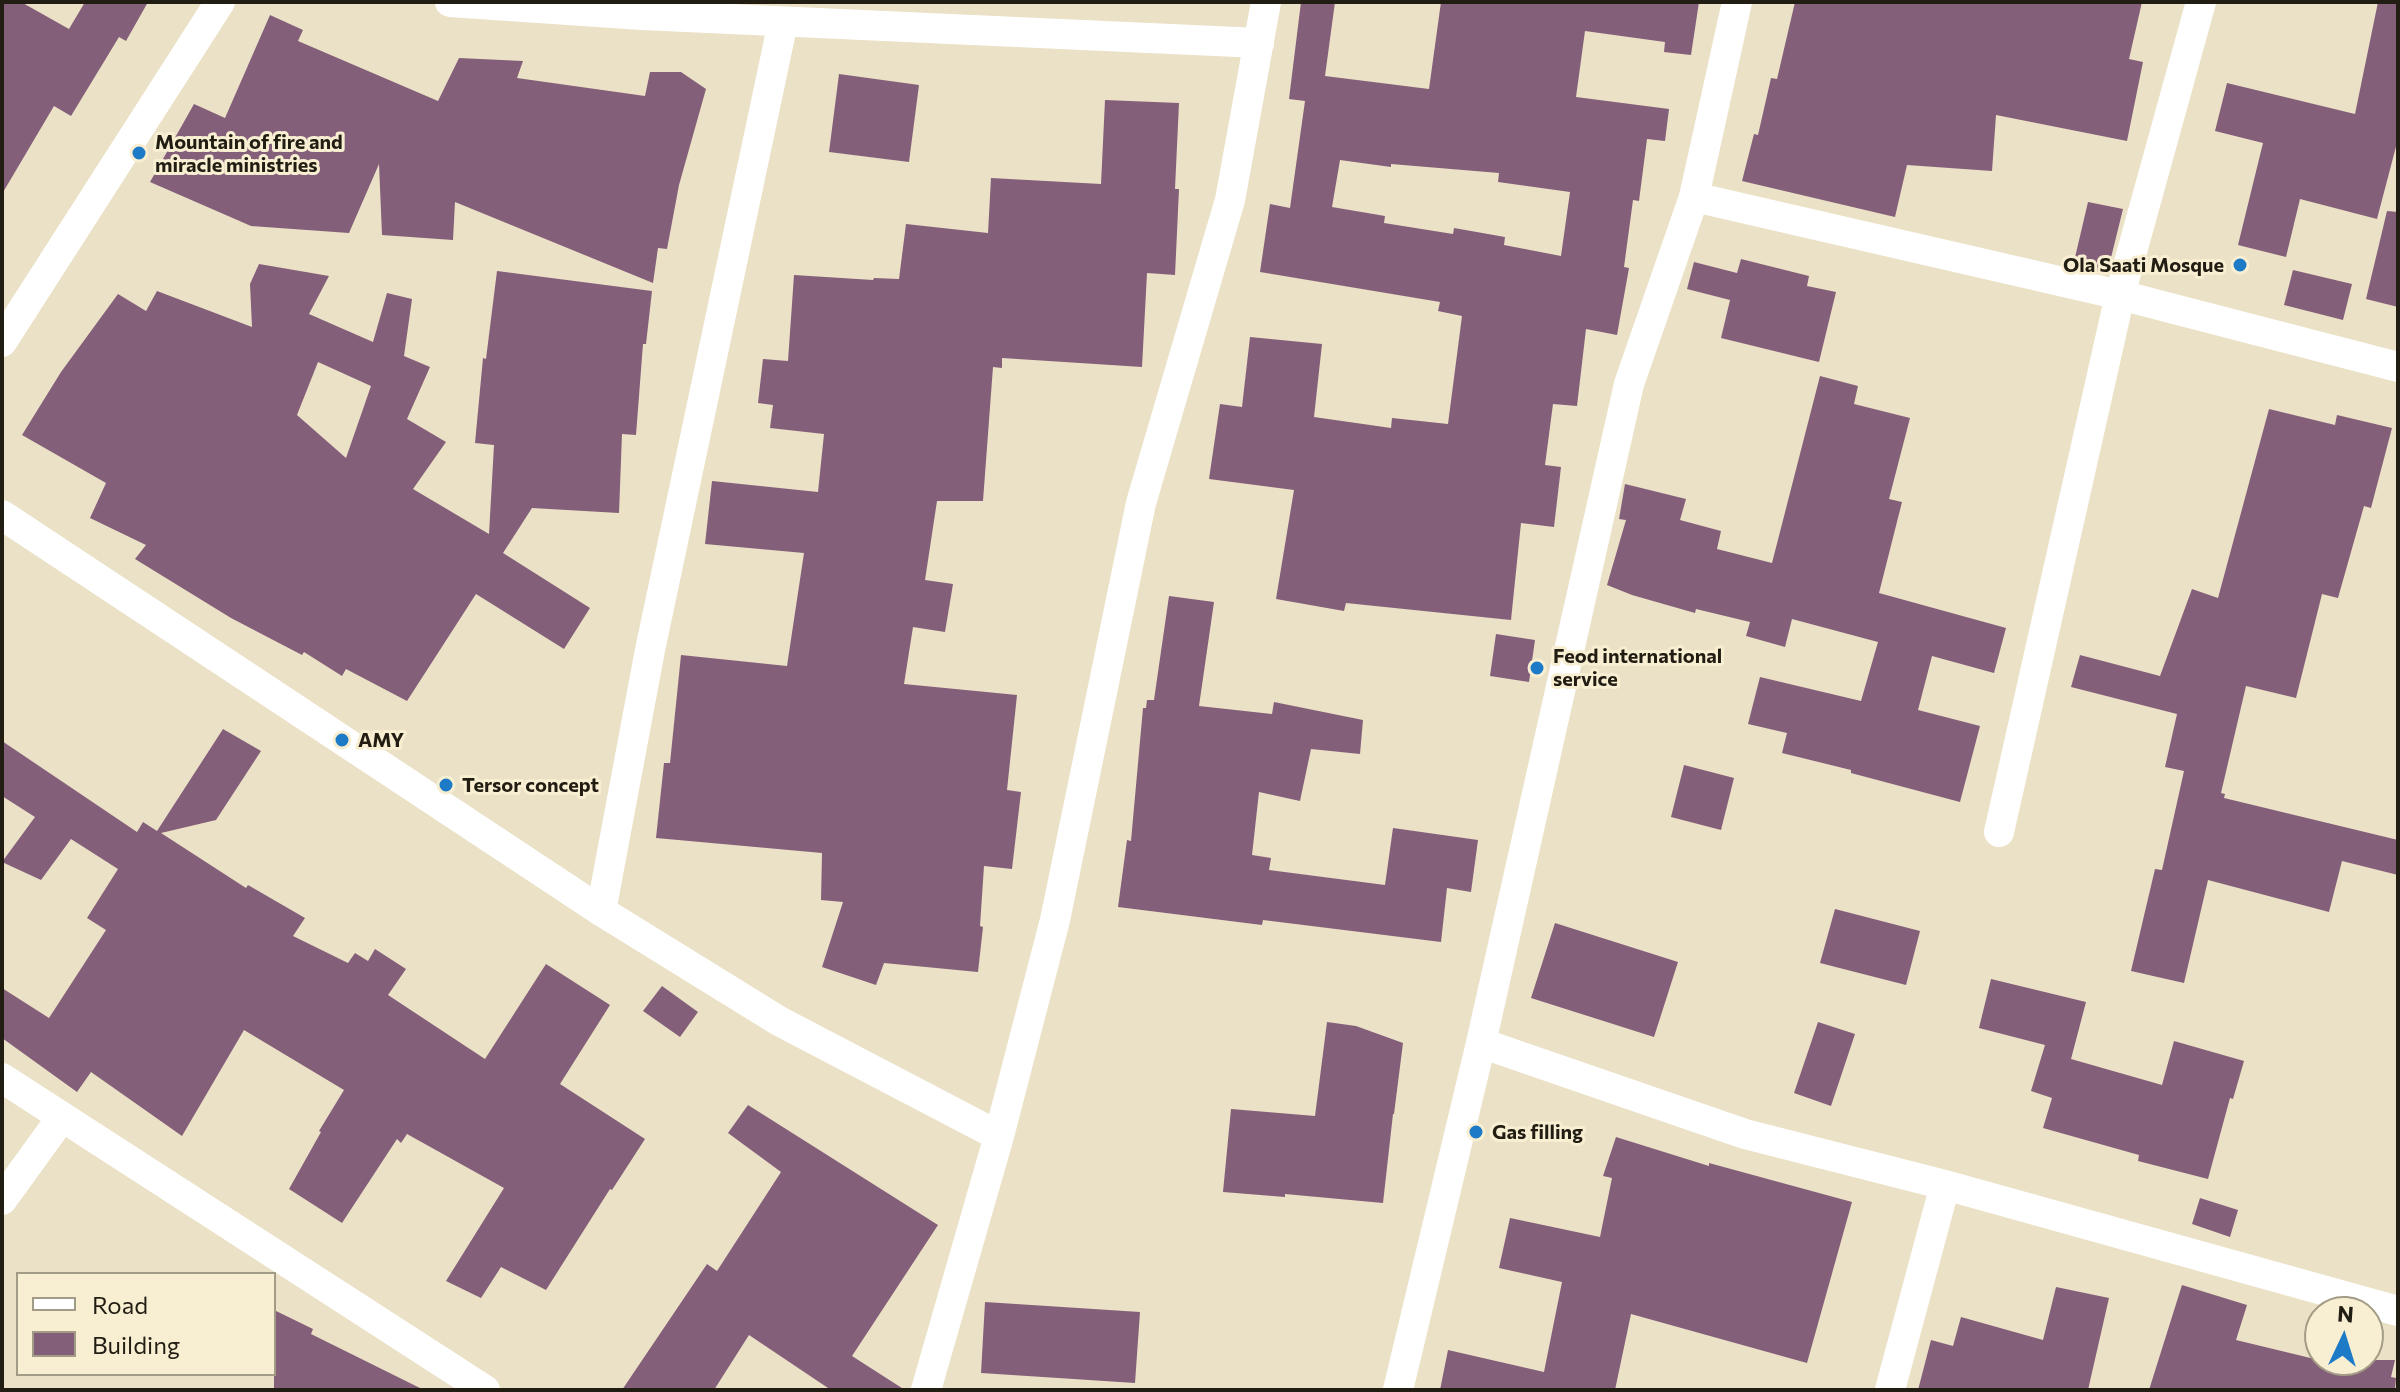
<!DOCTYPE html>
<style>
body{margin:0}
#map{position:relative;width:2400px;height:1392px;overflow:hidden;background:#ebe1c6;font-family:Commissioner,sans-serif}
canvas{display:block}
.frame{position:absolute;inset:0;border:4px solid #211d13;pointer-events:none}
.legend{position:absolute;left:16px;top:1272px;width:260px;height:104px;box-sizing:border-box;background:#f8efd3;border:2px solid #a29b86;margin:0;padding:10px 14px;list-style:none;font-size:24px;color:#211d13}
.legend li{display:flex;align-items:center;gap:16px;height:40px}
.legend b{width:40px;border:2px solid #a29b86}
.north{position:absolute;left:2304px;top:1296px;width:80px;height:80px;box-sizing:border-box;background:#f8efd3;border:2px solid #a29b86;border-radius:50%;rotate:4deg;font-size:22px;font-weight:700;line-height:32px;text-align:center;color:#211d13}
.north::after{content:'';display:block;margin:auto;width:28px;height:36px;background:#1c7ac6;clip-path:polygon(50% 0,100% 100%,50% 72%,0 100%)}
</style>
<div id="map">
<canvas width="2400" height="1392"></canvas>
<div class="frame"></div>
<ul class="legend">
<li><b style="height:10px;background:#fff"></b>Road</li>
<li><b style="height:22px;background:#845f7a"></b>Building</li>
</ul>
<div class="north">N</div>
</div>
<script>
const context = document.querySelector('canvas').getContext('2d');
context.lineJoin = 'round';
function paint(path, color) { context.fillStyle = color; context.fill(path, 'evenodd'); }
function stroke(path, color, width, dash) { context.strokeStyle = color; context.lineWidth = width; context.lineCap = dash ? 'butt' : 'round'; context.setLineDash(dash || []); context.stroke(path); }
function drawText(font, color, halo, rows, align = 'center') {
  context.font = font + ' Commissioner,sans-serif'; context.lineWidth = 6; context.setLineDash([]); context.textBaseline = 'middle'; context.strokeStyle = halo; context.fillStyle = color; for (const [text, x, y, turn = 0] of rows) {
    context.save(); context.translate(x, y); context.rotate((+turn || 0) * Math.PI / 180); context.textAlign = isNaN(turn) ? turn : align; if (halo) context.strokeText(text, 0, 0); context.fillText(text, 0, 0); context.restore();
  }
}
const building = new Path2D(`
 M2 2H21L69 29 85 2H148L126 41 119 37 71 116 54 106 2 194Z
 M1301 2H1335L1325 76 1429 89 1441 2H1699L1691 55 1664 52 1665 42 1585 31 1576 97 1669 109 1665 141 1647 139 1639 201 1633 200 1624 267 1629 268 1617 335 1586 329 1577 406 1553 404 1545 465 1561 467 1554 527 1521 523 1511 620 1346 603 1344 611 1276 599 1294 490 1209 479 1220 404 1242 407 1250 337 1322 344 1314 417 1391 428 1392 418 1448 424 1462 316 1438 311 1440 302 1260 272 1270 204 1290 208 1305 101 1289 99ZM1340 160 1391 167V164L1499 173 1498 182 1570 192 1561 256 1504 245 1505 237 1454 228 1453 234 1384 223 1385 216 1332 207Z
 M1795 2H2142L2129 59 2143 62 2127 141 1996 115 1992 171 1907 165 1895 217 1742 181 1754 134 1758 135 1771 78 1777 79Z
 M2378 2H2398V139L2377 219 2300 199 2286 257 2238 245 2263 143 2215 131 2227 83 2355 114Z
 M270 15 303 30 298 41 438 101 459 58 523 61 517 78 645 96 650 72H681L706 89 679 185 667 249 658 248 653 283 455 202 453 240 382 235 379 164 349 233 251 226 150 182 194 104 225 118Z
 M839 74 919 85 909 162 829 152Z
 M1105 100 1179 103 1175 189H1179L1175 275 1147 273 1142 367 1002 358V368L993 367 983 501H937L925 580 953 584 945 632 913 627 904 684 1017 695 1007 790 1021 792 1012 869 984 866 980 926 983 927 978 972 884 963 876 985 822 967 843 902 821 900 822 853 656 838 664 763H670L681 655 787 666 804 553 705 544 712 481 818 492 824 434 770 428 773 405 758 403 763 359 788 361 794 275 873 280 874 278 899 279 906 224 988 233 991 178 1101 184Z
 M2088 202 2123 209 2107 274 2073 266Z
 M2387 211 2398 212V307L2366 299Z
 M1741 259 1809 276 1807 286 1836 292 1819 362 1721 338 1730 300 1687 289 1694 262 1737 273Z
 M259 264 329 276 309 314 373 342 387 293 412 299 404 356 430 367 407 419 446 442 413 489 489 534 494 445 475 443 483 358 486 359 497 271 652 291 646 344H643L636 435 622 434 619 513 532 508 503 553 590 608 564 649 476 594 407 701 346 669 342 676 304 652 302 655 231 618 135 559 146 545 90 518 106 483 22 435 61 372 118 294 146 311 157 291 252 327 250 284ZM318 362 371 386 346 458 297 415Z
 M2293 270 2352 284 2343 320 2284 305Z
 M1820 376 1858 386 1854 404 1910 418 1889 499 1902 502 1879 593 2006 628 1994 673 1932 656 1918 710 1980 726 1960 802 1851 773V770L1782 753 1787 733 1748 724 1760 677 1861 701 1878 642 1792 619 1785 647 1746 636 1750 622 1696 609 1695 613 1632 595 1607 585 1626 520 1619 519 1625 484 1686 499 1680 520 1721 531 1717 549 1772 563Z
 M2269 409 2335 425 2337 415 2392 428 2371 508 2364 506 2338 598 2322 594 2296 698 2246 686 2221 793 2225 794 2224 798 2398 840V875L2342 861 2329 912 2208 880 2184 983 2131 971 2155 869 2162 870 2184 771 2165 767 2177 714 2071 687 2080 655 2160 676 2192 589 2218 598Z
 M1169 596 1214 602 1199 706 1272 714 1274 702 1363 720 1360 754 1311 749 1300 801 1259 792 1252 855 1271 858 1269 870 1385 885 1393 828 1478 840 1471 892 1447 888 1441 942 1263 920 1262 925 1118 907 1127 840 1131 841 1143 708H1146L1147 700H1154Z
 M1496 634 1535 640 1529 682 1490 676Z
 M223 729 261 751 216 820 161 833 246 888 248 885 305 918 293 936 348 963 355 953 368 961 375 949 406 969 388 995 485 1059 546 964 610 1005 560 1084 645 1139 612 1190 610 1189 546 1290 501 1267 481 1298 446 1281 504 1188 407 1134 401 1143 397 1139 342 1223 289 1189 321 1132 319 1131 344 1090 244 1030 182 1136 91 1072 77 1092 2 1038V988L49 1018 106 930 87 918 118 869 71 839 41 880 2 862 35 817 2 796V741L137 832 143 822 157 831Z
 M1684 765 1734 778 1721 830 1671 817Z
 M1835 909 1920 931 1906 985 1820 963Z
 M1555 923 1678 962 1654 1037 1531 998Z
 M1991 979 2086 1002 2071 1059 2162 1085 2174 1041 2244 1061 2233 1099 2230 1098 2208 1179 2138 1161 2139 1155 2043 1128 2052 1098 2031 1091 2045 1045 1979 1028Z
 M662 986 698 1012 680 1037 643 1011Z
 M1327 1022 1356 1026 1403 1043 1394 1114H1393L1383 1203 1285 1194V1197L1223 1192 1231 1109 1315 1116Z
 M1818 1022 1855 1034 1831 1106 1794 1093Z
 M748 1105 938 1225 852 1356 905 1390H831L749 1335 714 1390H622L707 1264 717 1271 781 1172 728 1133Z
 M1616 1137 1709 1166V1163L1852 1202 1807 1363 1631 1314 1615 1390H1440L1448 1350 1544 1372 1562 1282 1499 1268 1510 1218 1600 1237 1612 1178 1603 1176Z
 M2200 1198 2238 1210 2230 1237 2192 1224Z
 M2182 1285 2247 1305 2236 1340 2356 1369 2358 1360H2395L2391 1377 2396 1378 2395 1390H2149Z
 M2056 1287 2109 1298 2088 1390H1918L1931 1340 1953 1346 1961 1317 2043 1340Z
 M985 1302 1140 1312 1135 1383 981 1373Z
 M274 1310 313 1329 311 1334 424 1390H274Z`);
const minor = new Path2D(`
 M450 2 642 15 1259 43
 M1694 197 2120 295 2398 367
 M2 342 220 2
 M2 515 601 911 779 1021 999 1136
 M1999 832 2120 295 2201 2
 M601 911 650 650 783 22
 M1481 1043 1745 1134 1945 1185 2398 1311
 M2 1078 485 1390
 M2 1200 62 1117
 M926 1390 999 1136 1055 920 1141 503 1230 200 1266 2
 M1398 1390 1481 1043 1629 384 1694 197 1737 2
 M1890 1390 1945 1185`);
const markers = [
 [139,153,8,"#1c7ac6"],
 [2240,265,8,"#1c7ac6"],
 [1537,668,8,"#1c7ac6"],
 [342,740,8,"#1c7ac6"],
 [446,785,8,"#1c7ac6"],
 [1476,1132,8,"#1c7ac6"]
];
const poiNames = [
 ["Mountain of fire and",155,142],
 ["miracle ministries",155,165],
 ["Ola Saati Mosque",2224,265,"right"],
 ["Feod international",1553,656],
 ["service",1553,679],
 ["AMY",358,740],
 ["Tersor concept",462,785],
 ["Gas filling",1492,1132]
];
paint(building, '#845f7a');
stroke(minor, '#fff', 30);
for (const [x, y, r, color] of markers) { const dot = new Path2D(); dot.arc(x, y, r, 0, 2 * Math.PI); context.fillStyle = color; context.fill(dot); stroke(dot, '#f8efd3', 3); }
drawText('bold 20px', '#211d13', '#f8efd3', poiNames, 'left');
</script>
